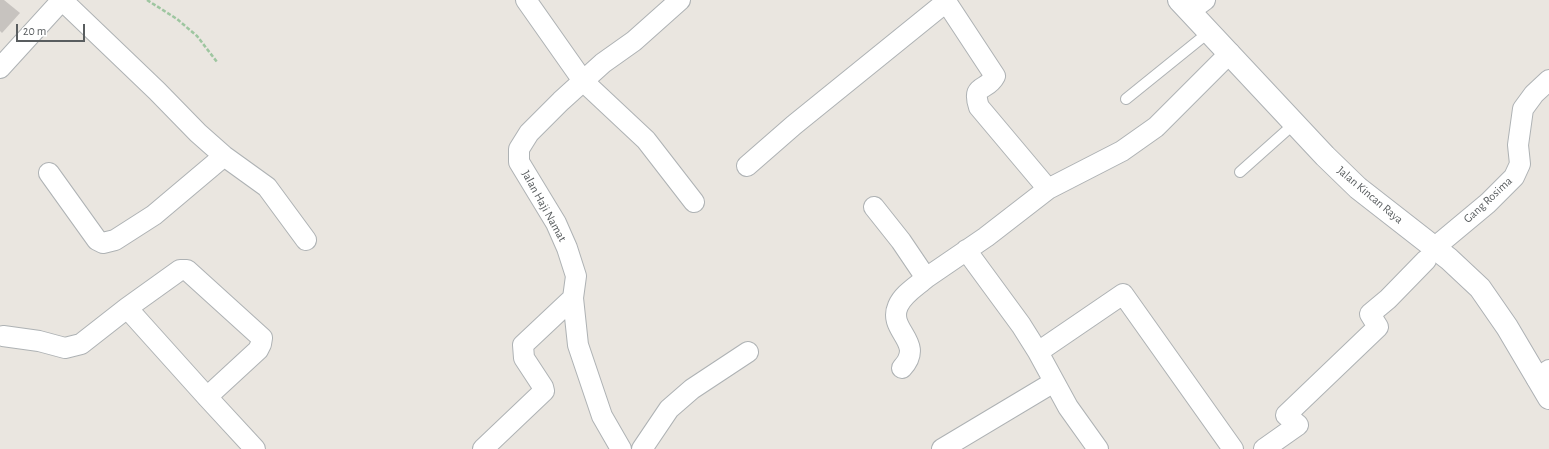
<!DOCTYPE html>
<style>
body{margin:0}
#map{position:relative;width:1549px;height:449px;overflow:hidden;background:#eae6e0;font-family:"Alegreya Sans",sans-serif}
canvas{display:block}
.scale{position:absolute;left:16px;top:24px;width:69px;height:18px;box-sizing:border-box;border:2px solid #595d5f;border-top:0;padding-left:5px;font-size:12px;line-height:14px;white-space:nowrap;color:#595d5f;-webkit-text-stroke:3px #fff;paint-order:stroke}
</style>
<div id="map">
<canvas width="1549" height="449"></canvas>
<div class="scale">20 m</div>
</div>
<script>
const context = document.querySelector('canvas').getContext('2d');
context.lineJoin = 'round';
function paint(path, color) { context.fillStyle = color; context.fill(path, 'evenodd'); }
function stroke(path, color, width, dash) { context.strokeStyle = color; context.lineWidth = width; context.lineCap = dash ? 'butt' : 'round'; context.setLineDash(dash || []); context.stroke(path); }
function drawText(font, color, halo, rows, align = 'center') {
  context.font = font + ' "Alegreya Sans",sans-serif'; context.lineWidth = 3; context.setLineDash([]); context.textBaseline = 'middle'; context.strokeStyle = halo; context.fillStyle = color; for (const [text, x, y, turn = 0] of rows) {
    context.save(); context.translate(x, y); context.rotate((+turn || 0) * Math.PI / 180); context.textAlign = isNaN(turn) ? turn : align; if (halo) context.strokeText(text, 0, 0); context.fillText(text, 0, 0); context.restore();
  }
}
const building = new Path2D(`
 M0 0H4L20 13 2 33 0 31Z`);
const path = new Path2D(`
 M147 0 177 19 197 36 217 62`);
const lane = new Path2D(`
 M1126 99 1209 32
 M1240 172 1295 123`);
const street = new Path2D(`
 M62 0 157 91 198 133 224 156 267 187 306 240
 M526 0 583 81 646 140 694 202
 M945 0 995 76C987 92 971 83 979 107L1048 189 1122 151 1156 127 1230 53
 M1190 11 1205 0
 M0 68 62 0
 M747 166 794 125 946 2
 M49 173 97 240 103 243 115 240 154 215 224 156
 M874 207 901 241 926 278 986 237 1048 189
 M1434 248 1488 203 1514 177 1520 164 1518 145 1523 109 1534 94 1549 80
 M966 250 1021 325 1038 352 1068 407 1098 449
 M127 308 207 397 255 449
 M3 336 39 341 65 348 81 344 127 308 180 270H187L262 338 261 344 258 350 207 397
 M1038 352 1123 294 1233 449
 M902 368C926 342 887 331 898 306 903 294 917 286 926 278
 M1537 379 1549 370
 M483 449 544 391 543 387 524 358 523 345 573 298
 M621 449 602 416 578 345 573 298 576 276 567 248 556 223 519 162V149L529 133 561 101 603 63 634 41 680 0
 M642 449 669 409 692 389 748 352
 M942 449 1054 382
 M1264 449 1298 425 1286 415 1378 327 1370 314 1388 299 1426 260`);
const secondary = new Path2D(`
 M1179 0 1325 156 1358 188 1449 259 1480 288 1507 327 1549 398`);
const streetNames = [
 ["Jalan Kincan Raya",1370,195,40],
 ["Gang Rosima",1488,200,-43],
 ["Jalan Haji Namat",544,206,61]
];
paint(building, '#c7c3bf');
stroke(lane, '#aeb2b4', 12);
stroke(street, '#aeb2b4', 22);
stroke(secondary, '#adb1b4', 24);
stroke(path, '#9ec6a0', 2.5, [4, 2]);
stroke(lane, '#fff', 10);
stroke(street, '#fff', 20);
stroke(secondary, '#fff', 22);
drawText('12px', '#595d5f', '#fff', streetNames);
</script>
